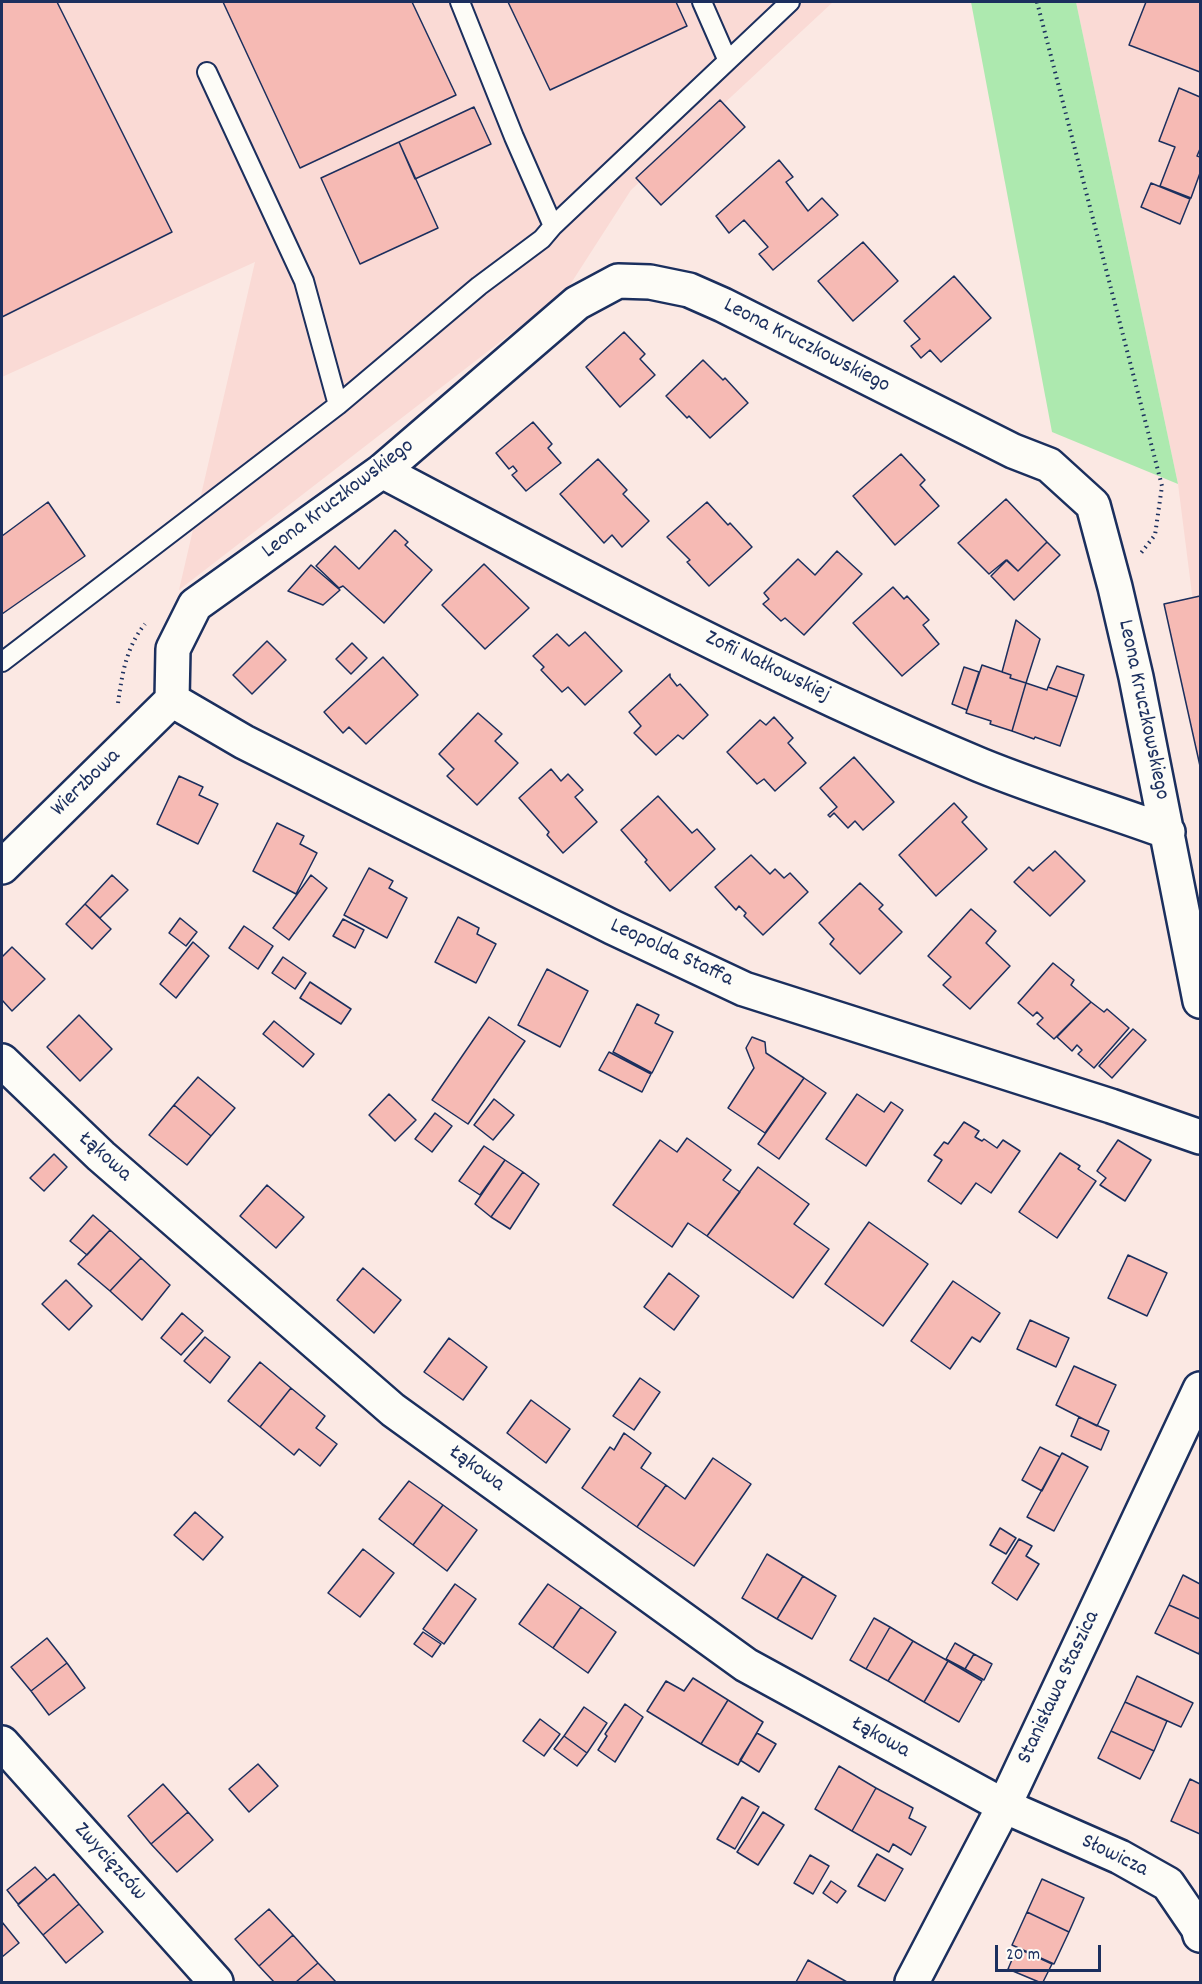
<!DOCTYPE html>
<meta charset="utf-8">
<style>
body{margin:0}
#map{position:relative;width:1202px;height:1984px;overflow:hidden;background:#fbe8e3;font-family:Dekko,sans-serif}
canvas{display:block}
.frame{position:absolute;inset:0;border:3px solid #1b2f5e;pointer-events:none}
.scale{position:absolute;left:995px;top:1945px;width:106px;height:27px;box-sizing:border-box;border:3px solid #1b2f5e;border-top:0;padding-left:8px;font-size:18px;line-height:21px;white-space:nowrap;color:#1b2f5e;-webkit-text-stroke:4px #fdfcf7;paint-order:stroke}
</style>
<div id="map">
<canvas width="1202" height="1984"></canvas>
<div class="frame"></div>
<div class="scale">20 m</div>
</div>
<script>
const context = document.querySelector('canvas').getContext('2d');
context.lineJoin = 'round';
function paint(path, color) { context.fillStyle = color; context.fill(path, 'evenodd'); }
function stroke(path, color, width, dash) { context.strokeStyle = color; context.lineWidth = width; context.lineCap = dash ? 'butt' : 'round'; context.setLineDash(dash || []); context.stroke(path); }
function drawText(font, color, halo, rows, align = 'center') {
  context.font = font + ' Dekko,sans-serif'; context.lineWidth = 4.5; context.setLineDash([]); context.textBaseline = 'middle'; context.strokeStyle = halo; context.fillStyle = color; for (const [text, x, y, turn = 0] of rows) {
    context.save(); context.translate(x, y); context.rotate((+turn || 0) * Math.PI / 180); context.textAlign = isNaN(turn) ? turn : align; if (halo) context.strokeText(text, 0, 0); context.fillText(text, 0, 0); context.restore();
  }
}
const built = new Path2D(`
 M2 2H833L631 190 566 291 179 590 255 262 2 377Z
 M1076 2H1200V657L1178 484Z`);
const green = new Path2D(`
 M971 2H1076L1178 484 1052 432Z`);
const building = new Path2D(`
 M2 2H57L172 232 2 317Z
 M223 2H412L456 95 300 168Z
 M508 2H676L687 26 550 90Z
 M1146 2H1200V72L1129 45Z
 M1179 88 1200 97V149L1197 156 1200 157V173L1191 198 1160 186 1175 147 1159 141Z
 M720 100 745 127 661 205 636 178Z
 M474 107 491 144 415 179 399 142Z
 M399 142 438 228 360 264 321 178Z
 M779 160 793 177 786 182 808 211 822 198 838 215 773 270 759 254 768 247 744 220 729 233 716 216Z
 M1151 183 1190 199 1180 224 1141 207Z
 M863 242 898 281 853 321 818 281Z
 M954 276 991 318 941 362 930 350 921 358 911 346 920 339 904 321Z
 M624 332 645 354 640 359 655 375 620 407 586 367Z
 M703 360 723 380 725 378 748 403 710 438 689 416 687 418 666 396Z
 M533 422 552 444 548 448 561 463 526 491 512 475 517 471 513 466 509 469 496 453Z
 M901 454 925 480 920 485 939 506 895 545 853 496Z
 M598 459 627 490 623 494 649 521 622 547 612 535 604 543 560 494Z
 M1006 499 1047 542 1018 571 1006 560 989 574 958 543Z
 M48 502 85 556 2 614V536Z
 M707 502 728 525 730 523 752 547 709 586 687 562 690 560 667 537Z
 M395 530 408 542 405 545 432 570 384 623 343 586 339 588 316 566 335 546 359 569Z
 M1047 542 1060 555 1014 600 991 576 1007 560 1018 571Z
 M837 551 862 574 804 635 785 618 781 621 763 604 769 599 764 593 798 559 815 575Z
 M484 564 529 608 485 649 442 605Z
 M311 565 340 590 323 605 288 591Z
 M893 587 904 599 907 596 929 620 923 625 939 644 902 676 853 623Z
 M1200 596V766L1164 604Z
 M1016 620 1040 639 1026 683 1010 678 1011 675 1002 672Z
 M585 632 622 671 585 705 568 687 562 692 541 670 544 667 533 656 557 634 569 646Z
 M267 641 286 660 252 694 233 675Z
 M352 643 367 658 351 674 336 659Z
 M383 657 418 695 366 744 349 727 343 733 324 712Z
 M982 665 1011 675 1010 678 1026 683 1012 731 990 724 991 721 966 713Z
 M1057 666 1084 675 1077 697 1048 687Z
 M964 667 979 672 967 710 952 704Z
 M670 674V677L677 686 680 684 708 715 683 739 678 735 656 755 634 733 641 726 629 712Z
 M1026 683 1047 690 1048 687 1077 697 1060 746 1035 737 1034 739 1012 731Z
 M478 713 502 734 495 741 518 763 477 805 447 776 454 769 439 754Z
 M774 717 793 738 788 743 806 763 775 791 764 779 757 784 727 752 760 720 766 725Z
 M854 757 894 802 863 830 855 821 848 828 834 813 830 817 828 815 837 807 820 788Z
 M551 769 561 781 568 774 583 790 575 797 597 822 563 853 547 835 549 832 519 798Z
 M179 776 203 787 199 795 218 804 198 844 157 824Z
 M658 796 692 833 697 829 715 849 670 891 645 862 647 860 621 830Z
 M954 803 967 817 962 822 987 849 936 896 899 855Z
 M277 823 304 836 300 844 317 853 296 894 253 871Z
 M1055 851 1085 881 1050 916 1014 882 1029 867 1033 871Z
 M751 855 770 874 775 869 784 878 790 873 808 892 763 935 744 916 746 913 739 906 736 910 715 887Z
 M369 868 393 881 389 888 407 898 387 938 344 915Z
 M112 875 128 890 100 918 85 904Z
 M311 875 327 888 289 940 273 928Z
 M860 883 883 905 879 909 902 932 860 974 830 944 834 939 819 923Z
 M85 904 111 929 92 949 66 924Z
 M971 909 996 931 986 943 1010 966 970 1009 943 985 951 977 928 956Z
 M458 917 479 928 477 934 496 944 476 983 435 962Z
 M180 918 197 932 186 946 169 933Z
 M343 919 364 930 355 948 333 936Z
 M244 926 273 946 258 969 229 948Z
 M193 942 209 956 176 998 160 984Z
 M12 947 45 979 12 1011 2 1000V957Z
 M283 957 306 973 295 989 272 973Z
 M1053 963 1074 980 1071 985 1091 1002 1054 1039 1037 1024 1043 1018 1037 1012 1033 1016 1018 1003Z
 M547 969 588 991 560 1047 518 1025Z
 M310 982 351 1009 341 1024 300 998Z
 M1091 1002 1104 1012 1107 1009 1129 1028 1094 1068 1078 1054 1082 1050 1077 1045 1072 1051 1057 1037Z
 M637 1004 659 1015 655 1023 673 1032 652 1073 613 1052Z
 M79 1015 112 1049 80 1081 47 1047Z
 M489 1017 525 1041 468 1124 432 1100Z
 M274 1021 314 1054 303 1067 263 1034Z
 M1133 1029 1146 1040 1112 1078 1099 1066Z
 M752 1037 765 1042 766 1053 804 1078 765 1133 728 1108 754 1068 746 1048Z
 M609 1052 651 1074 642 1092 599 1070Z
 M198 1077 235 1108 211 1136 174 1105Z
 M804 1078 826 1093 779 1159 758 1144Z
 M389 1094 416 1120 395 1141 369 1115Z
 M857 1094 884 1112 891 1102 903 1110 866 1166 826 1139Z
 M494 1099 514 1115 493 1140 474 1125Z
 M174 1105 211 1136 187 1165 149 1135Z
 M435 1113 452 1126 432 1152 415 1139Z
 M964 1122 979 1131 975 1137 982 1141 984 1139 997 1148 1003 1140 1020 1151 991 1193 976 1183 961 1204 928 1181 942 1160 934 1155 944 1142 948 1144Z
 M687 1138 731 1170 723 1180 740 1192 707 1236 688 1223 672 1247 613 1205 660 1140 677 1152Z
 M1118 1140 1151 1160 1125 1201 1100 1185 1106 1178 1097 1171Z
 M484 1146 505 1160 480 1195 459 1181Z
 M1060 1153 1080 1166 1078 1169 1096 1181 1057 1238 1019 1212Z
 M54 1154 67 1167 44 1191 30 1178Z
 M505 1160 523 1172 491 1217 475 1204Z
 M758 1167 809 1204 794 1224 829 1249 793 1298 707 1236Z
 M523 1172 539 1184 510 1229 491 1217Z
 M267 1185 304 1217 276 1248 240 1216Z
 M93 1215 110 1230 87 1255 70 1241Z
 M869 1222 928 1264 883 1326 825 1284Z
 M110 1230 141 1258 110 1291 78 1264Z
 M1128 1255 1167 1273 1147 1316 1108 1298Z
 M141 1258 170 1285 142 1320 110 1291Z
 M363 1268 401 1300 374 1333 337 1300Z
 M669 1273 699 1296 674 1330 644 1307Z
 M66 1280 92 1306 69 1330 42 1304Z
 M953 1281 1000 1313 980 1342 972 1337 950 1369 911 1341Z
 M182 1313 203 1331 181 1355 161 1338Z
 M1030 1320 1069 1338 1056 1367 1017 1349Z
 M205 1337 230 1357 210 1383 184 1361Z
 M449 1338 487 1367 463 1400 424 1372Z
 M260 1362 291 1388 260 1427 228 1401Z
 M1074 1366 1116 1385 1097 1426 1056 1405Z
 M640 1378 660 1392 634 1430 613 1416Z
 M291 1388 325 1416 316 1428 337 1444 320 1466 299 1449 294 1455 260 1427Z
 M531 1400 570 1429 546 1463 507 1433Z
 M1079 1417 1109 1431 1101 1450 1071 1436Z
 M624 1433 651 1453 641 1468 666 1485 637 1527 582 1488 610 1447 614 1450Z
 M1040 1447 1060 1457 1042 1491 1022 1480Z
 M1062 1453 1088 1467 1054 1531 1027 1517Z
 M713 1458 751 1484 694 1566 637 1527 666 1485 685 1499Z
 M409 1481 443 1505 413 1545 379 1519Z
 M443 1505 477 1530 447 1571 413 1545Z
 M195 1512 223 1537 203 1560 174 1535Z
 M1000 1528 1016 1538 1006 1554 990 1545Z
 M1019 1539 1032 1546 1026 1556 1039 1564 1017 1600 992 1583Z
 M363 1549 394 1573 360 1617 328 1593Z
 M767 1554 803 1576 777 1619 742 1598Z
 M1183 1575 1200 1584V1619L1169 1605Z
 M803 1576 836 1596 812 1639 777 1619Z
 M455 1584 476 1599 444 1644 423 1629Z
 M548 1584 581 1607 553 1648 519 1624Z
 M1169 1605 1200 1619V1650L1199 1654 1155 1633Z
 M581 1607 616 1632 588 1673 553 1648Z
 M874 1618 890 1627 866 1669 850 1660Z
 M890 1627 913 1641 888 1681 866 1669Z
 M423 1632 441 1644 432 1657 414 1644Z
 M47 1638 67 1663 31 1691 11 1667Z
 M913 1641 948 1661 924 1702 888 1681Z
 M955 1643 974 1654 965 1669 946 1659Z
 M974 1654 992 1664 984 1680 965 1669Z
 M948 1661 982 1681 959 1722 924 1702Z
 M67 1663 85 1688 49 1715 31 1691Z
 M1137 1676 1193 1703 1181 1727 1125 1702Z
 M693 1678 728 1700 701 1744 647 1711 666 1681 684 1691Z
 M728 1700 763 1722 738 1765 701 1744Z
 M1125 1702 1167 1721 1154 1751 1111 1731Z
 M625 1704 643 1717 615 1762 598 1750 607 1736 605 1734Z
 M584 1707 607 1723 587 1753 564 1736Z
 M540 1719 560 1734 544 1756 523 1741Z
 M1111 1731 1154 1751 1140 1779 1098 1758Z
 M757 1733 776 1744 759 1772 740 1760Z
 M564 1736 587 1753 577 1766 554 1749Z
 M258 1764 278 1786 249 1812 229 1789Z
 M839 1766 876 1788 852 1831 815 1809Z
 M1190 1779 1200 1784V1834L1171 1821Z
 M163 1784 188 1812 151 1844 128 1816Z
 M876 1788 913 1808 909 1818 926 1827 911 1855 893 1844 889 1852 852 1831Z
 M742 1797 759 1807 735 1849 717 1839Z
 M188 1812 213 1840 177 1872 151 1844Z
 M763 1812 784 1825 758 1865 737 1852Z
 M877 1854 903 1869 885 1901 858 1886Z
 M810 1855 829 1866 813 1894 794 1883Z
 M35 1867 47 1880 18 1904 7 1890Z
 M54 1874 79 1904 43 1935 18 1905Z
 M1042 1879 1084 1898 1069 1932 1027 1912Z
 M831 1881 846 1891 837 1903 823 1893Z
 M79 1904 103 1932 66 1963 43 1935Z
 M269 1909 293 1935 259 1966 235 1939Z
 M1027 1912 1069 1932 1054 1964 1012 1945Z
 M2 1922 19 1943 2 1957Z
 M293 1935 318 1963 296 1982H274L259 1966Z
 M1017 1948 1052 1964 1043 1982H1039L1008 1969Z
 M808 1960 847 1982H796Z
 M318 1963 336 1982H296Z`);
const path = new Path2D(`
 M1037 2 1162 486 1155 535 1141 553
 M118 703C122 675 126 647 145 624`);
const lane = new Path2D(`
 M702 2 727 59
 M207 72 304 281 338 405
 M553 226 790 2
 M2 662 338 405 479 286 542 239 553 226 514 137 460 2`);
const street = new Path2D(`
 M382 471C578 575 775 679 980 765 1041 790 1105 809 1168 832
 M172 700 173 649 195 605 382 471 577 303 618 281 650 282 689 290 723 305 1013 451 1049 465 1093 505 1115 587 1136 677 1200 1001
 M172 700 244 742 612 927 744 989 1111 1106 1200 1137
 M2 867 172 700
 M2 1061 101 1156 393 1410 746 1665 1004 1806 1120 1857 1168 1884 1198 1928 1200 1935
 M2 1743 216 1982`);
const secondary = new Path2D(`
 M912 1982 1004 1806 1200 1389`);
const streetNames = [
 ["Leona Kruczkowskiego",806,347,27],
 ["Leona Kruczkowskiego",339,500,-37],
 ["Zofii Nałkowskiej",767,668,26],
 ["Leona Kruczkowskiego",1142,710,78],
 ["Wierzbowa",87,784,-44],
 ["Leopolda Staffa",671,954,25],
 ["Łąkowa",104,1158,42],
 ["Łąkowa",476,1470,36],
 ["Stanisława Staszica",1060,1688,-65],
 ["Łąkowa",880,1739,29],
 ["Słowicza",1114,1857,26],
 ["Zwycięzców",109,1863,48]
];
paint(built, '#fadad5');
paint(green, '#ade9af');
paint(building, '#f6bab4');
stroke(building, '#1b2f5e', 1.5);
stroke(lane, '#1b2f5e', 22);
stroke(street, '#1b2f5e', 38);
stroke(secondary, '#1b2f5e', 38);
stroke(path, '#1b2f5e', 4, [1.5, 4.5]);
stroke(lane, '#fdfcf7', 18);
stroke(street, '#fdfcf7', 33);
stroke(secondary, '#fdfcf7', 33);
drawText('22px', '#1b2f5e', '#fdfcf7', streetNames);
</script>
